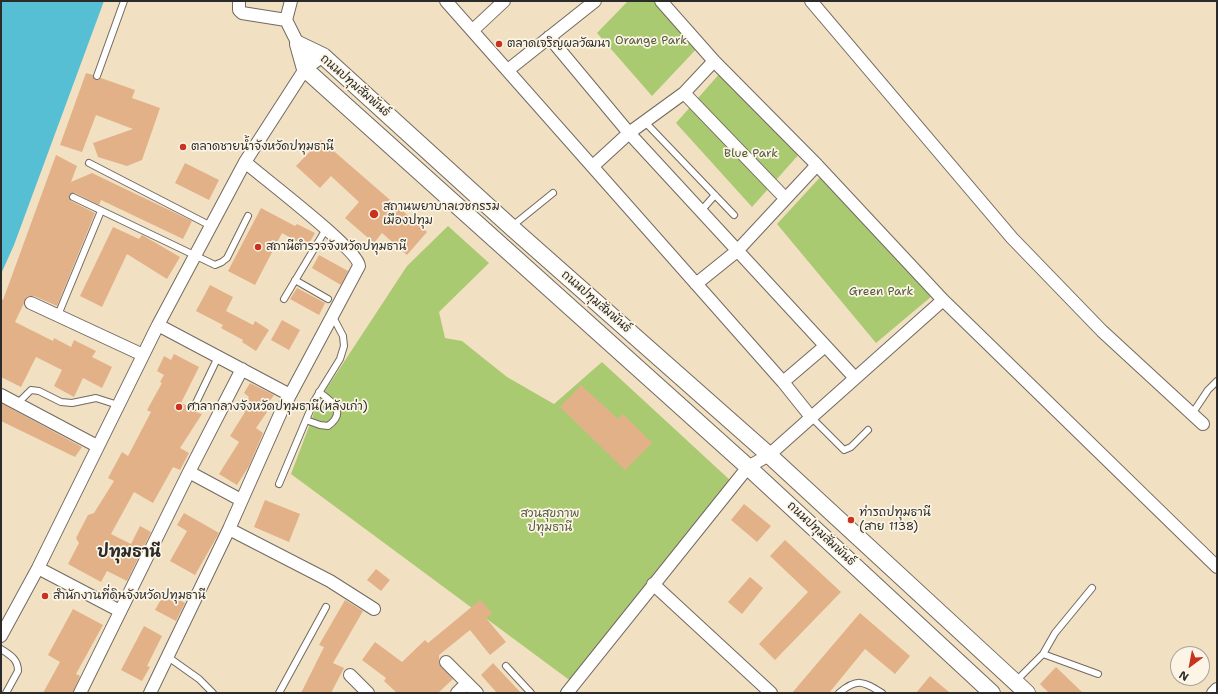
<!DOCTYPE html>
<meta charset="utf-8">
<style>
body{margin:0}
#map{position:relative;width:1218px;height:694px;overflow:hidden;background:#f2e0c2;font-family:"Shantell Sans",sans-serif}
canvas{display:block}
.frame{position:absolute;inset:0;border:2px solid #2b2b2b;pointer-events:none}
.north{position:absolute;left:1170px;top:646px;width:40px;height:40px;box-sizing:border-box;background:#fcf5e5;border:1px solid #a8a49b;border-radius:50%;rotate:212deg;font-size:11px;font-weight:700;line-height:16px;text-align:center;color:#2b2b2b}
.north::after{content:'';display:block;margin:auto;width:14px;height:18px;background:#c8321e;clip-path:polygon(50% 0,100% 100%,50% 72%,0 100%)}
</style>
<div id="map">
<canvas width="1218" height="694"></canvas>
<div class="frame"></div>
<div class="north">N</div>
</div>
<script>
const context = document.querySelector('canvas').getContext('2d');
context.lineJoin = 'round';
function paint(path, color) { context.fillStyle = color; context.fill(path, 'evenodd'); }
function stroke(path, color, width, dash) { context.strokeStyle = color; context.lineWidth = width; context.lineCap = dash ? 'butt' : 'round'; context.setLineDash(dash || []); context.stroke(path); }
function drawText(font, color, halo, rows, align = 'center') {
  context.font = font + ' "Shantell Sans","Playpen Sans Thai",sans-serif'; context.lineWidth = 3.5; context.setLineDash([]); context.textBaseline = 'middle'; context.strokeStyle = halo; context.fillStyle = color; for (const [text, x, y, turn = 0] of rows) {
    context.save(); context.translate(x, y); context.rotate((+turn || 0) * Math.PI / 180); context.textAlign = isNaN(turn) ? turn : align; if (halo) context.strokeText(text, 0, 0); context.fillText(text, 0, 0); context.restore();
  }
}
const green = new Path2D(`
 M628 1H661L702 43 652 96 597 33Z
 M721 72 801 152 752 207 676 123Z
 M824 173 932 296 876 343 777 224Z
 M448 226 489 263 439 312 445 338 462 341 507 377 554 404 602 362 731 481 572 682 291 474 319 400 407 266Z`);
const water = new Path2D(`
 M1 1H104L14 245 1 274Z`);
const building = new Path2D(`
 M86 73 93 75 96 80 101 78 135 90 132 98 160 108 142 160 127 166 98 157 93 143 133 129 96 115 82 152 60 145Z
 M321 140 427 232 407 255 382 233 374 243 345 218 359 202 331 176 320 188 296 166Z
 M56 155 77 166 71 182 92 173 192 221 183 239 101 200 99 205 75 193 69 195 71 201 95 213 57 306 34 296 27 297 15 322 53 341 54 338 71 347 74 340 96 351 92 357 112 367 102 388 83 378 74 397 54 386 62 370 36 357 21 387 1 377V299L3 300Z
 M185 163 219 180 209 200 175 183Z
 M261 208 295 226 297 224 315 233 307 247 282 233 255 285 228 271Z
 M113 227 139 239 142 235 180 257 167 279 127 254 102 307 80 296Z
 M319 255 348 271 341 285 312 268Z
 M210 285 233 297 226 311 253 325 255 321 269 330 256 351 242 342 243 340 221 328 223 325 196 311Z
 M297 288 325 303 319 315 290 299Z
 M282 320 300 330 289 350 271 340Z
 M174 354 199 367 181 403 190 407 192 411 202 414 180 448 189 453 180 470 173 467 153 503 134 492 111 534 131 544 140 526 151 532 127 581 107 571 101 582 68 564 79 543 76 538 88 515 94 513 114 481 108 478 122 452 128 456 151 412 147 410 162 383 160 382 164 375 157 371 164 356 171 360Z
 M250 383 274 395 264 409 267 412 256 428 263 433 249 466 237 485 219 474 239 442 230 436 245 412 241 409 249 397 244 393Z
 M581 385 618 419 623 414 652 443 625 470 560 407Z
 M1 403 82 447 75 457 1 421Z
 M265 500 300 514 289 542 254 527Z
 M744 504 771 526 757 542 731 520Z
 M184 513 219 533 195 575 170 561 187 531 177 525Z
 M785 540 841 592 775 660 759 644 808 592 770 556Z
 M376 569 390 580 381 591 367 580Z
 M750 577 763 588 742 614 728 602Z
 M165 592 185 603 176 621 155 610Z
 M345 600 363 611 333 663 344 668 331 693H301L324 647 319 645Z
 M480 600 492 613 486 618 506 642 490 655 470 630 439 655V664L453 679 438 693H397L384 681 386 678 362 660 375 642 402 662 425 640 428 643Z
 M73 609 103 625 76 674 80 676 73 693H43L60 662 48 655Z
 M860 613 910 656 895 674 865 649 829 693H792Z
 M144 626 162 636 147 666 150 667 142 681 121 670Z
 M493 663 521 693H497L481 675Z
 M1056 667 1083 693H1049L1040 684Z
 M930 676 950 693H916Z`);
const lane = new Path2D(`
 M97 76 124 1
 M645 122 734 215
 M89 163 211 226
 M73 197 215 265 222 262 227 258 248 216
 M700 212 715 195
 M511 227 553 193
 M295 280 328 299
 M284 299 326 229
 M58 315 101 211
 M17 404 31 390 39 391 61 402 72 403 96 398 118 405
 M194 407 218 357
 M1192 414 1208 390 1217 381
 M811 417 844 450 851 447 868 430
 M306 420 320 425 328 426C347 412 333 402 319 392
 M279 484 314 401 340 359 344 346 343 336 333 317
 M1 649C10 655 18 659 18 671L6 693
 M1043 654 1098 674
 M168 657 199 679 213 693
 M506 666 531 693
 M1016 681 1043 654 1055 633 1092 588
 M279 693 326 607
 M839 693C857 678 863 681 882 693`);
const street = new Path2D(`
 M239 1V10L242 13 286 20
 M291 1 286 20 298 44
 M446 1 783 382 811 417
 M661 1 714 61 817 165 943 300 1217 567
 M811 1 1012 238 1102 331 1203 424
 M473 30 504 1
 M549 37 629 133 684 93 714 61
 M508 70 595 1
 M684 93 785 198
 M593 166 629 133 855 378
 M696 284 737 251 817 165
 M31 303 143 355
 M158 325 290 395
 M783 382 824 347
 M1 395 97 446
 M189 472 241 500
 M229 529 330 581 374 609
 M38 568 120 611
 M653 584 771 693
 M1 636 38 568 158 325 245 162 305 69 323 56
 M446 662 477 693
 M350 675 368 693
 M80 693 189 472 242 369
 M150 693 229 529 281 412 359 266C359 250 262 177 245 162
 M457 693 467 683
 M567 693 748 467 769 455 943 300
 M1213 693 1217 689`);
const secondary = new Path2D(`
 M298 44 323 56 511 227 769 455 1027 693
 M298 44 305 69 748 467 992 693`);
const markers = [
 [499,44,4,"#c8321e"],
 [183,147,4,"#c8321e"],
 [374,214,5,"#c8321e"],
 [258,247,4,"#c8321e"],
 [179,407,4,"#c8321e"],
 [851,520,4,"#c8321e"],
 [45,596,4,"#c8321e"]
];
const parkNames = [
 ["Orange Park",651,41],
 ["Blue Park",751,154],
 ["Green Park",881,292],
 ["สวนสุขภาพ",550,514],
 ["ปทุมธานี",550,528]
];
const poiNames = [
 ["ตลาดเจริญผลวัฒนา",507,44],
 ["ตลาดชายน้ำจังหวัดปทุมธานี",191,147],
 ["สถานพยาบาลเวชกรรม",383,207],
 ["เมืองปทุม",383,221],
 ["สถานีตำรวจจังหวัดปทุมธานี",266,247],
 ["ศาลากลางจังหวัดปทุมธานี(หลังเก่า)",187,407],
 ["ท่ารถปทุมธานี",859,513],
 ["(สาย 1138)",859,527],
 ["สำนักงานที่ดินจังหวัดปทุมธานี",53,596]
];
const streetNames = [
 ["ถนนปทุมสัมพันธ์",355,86,41],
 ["ถนนปทุมสัมพันธ์",596,302,41],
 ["ถนนปทุมสัมพันธ์",821,534,43]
];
const districtNames = [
 ["ปทุมธานี",129,553]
];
paint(green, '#aaca72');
paint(water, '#56bfd3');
paint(building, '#e2b188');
stroke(lane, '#716a60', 8);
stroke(street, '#716a60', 14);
stroke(secondary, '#716a60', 18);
stroke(lane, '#fff', 6);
stroke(street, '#fff', 12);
stroke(secondary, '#fff', 16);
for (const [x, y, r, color] of markers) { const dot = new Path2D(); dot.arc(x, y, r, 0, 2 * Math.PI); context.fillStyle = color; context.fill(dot); stroke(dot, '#fcf5e5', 1.5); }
drawText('12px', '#515b40', '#fcf5e5', parkNames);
drawText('12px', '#2b2b2b', '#fcf5e5', poiNames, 'left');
drawText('12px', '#2b2b2b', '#fcf5e5', streetNames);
drawText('bold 16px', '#2b2b2b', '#fcf5e5', districtNames);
</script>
